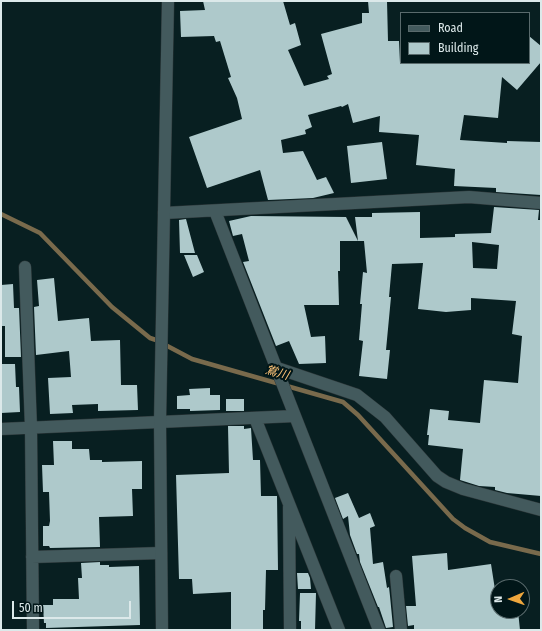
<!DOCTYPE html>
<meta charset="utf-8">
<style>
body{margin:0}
#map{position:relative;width:542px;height:631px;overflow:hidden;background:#081f21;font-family:"Fira Sans Condensed",sans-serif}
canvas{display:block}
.frame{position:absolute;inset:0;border:2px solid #dce9ea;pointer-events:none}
.legend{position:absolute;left:400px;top:12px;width:130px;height:52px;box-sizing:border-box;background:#011618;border:1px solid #596a6c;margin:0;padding:5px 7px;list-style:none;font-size:12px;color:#dce9ea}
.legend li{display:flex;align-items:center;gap:8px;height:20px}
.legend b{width:20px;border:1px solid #596a6c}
.north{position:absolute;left:490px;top:579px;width:40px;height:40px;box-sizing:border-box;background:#011618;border:1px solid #596a6c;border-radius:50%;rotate:268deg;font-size:11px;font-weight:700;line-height:16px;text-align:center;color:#dce9ea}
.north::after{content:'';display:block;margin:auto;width:14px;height:18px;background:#efa73d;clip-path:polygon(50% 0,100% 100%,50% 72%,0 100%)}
.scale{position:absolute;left:12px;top:601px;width:119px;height:18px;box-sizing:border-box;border:2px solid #dce9ea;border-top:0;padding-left:5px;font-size:12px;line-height:14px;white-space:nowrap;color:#dce9ea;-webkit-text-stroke:3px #011618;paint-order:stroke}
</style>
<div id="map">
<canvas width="542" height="631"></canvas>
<div class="frame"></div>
<ul class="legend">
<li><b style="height:5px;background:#435a5d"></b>Road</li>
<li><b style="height:11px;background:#aec9cb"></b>Building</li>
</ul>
<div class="north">N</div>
<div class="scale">50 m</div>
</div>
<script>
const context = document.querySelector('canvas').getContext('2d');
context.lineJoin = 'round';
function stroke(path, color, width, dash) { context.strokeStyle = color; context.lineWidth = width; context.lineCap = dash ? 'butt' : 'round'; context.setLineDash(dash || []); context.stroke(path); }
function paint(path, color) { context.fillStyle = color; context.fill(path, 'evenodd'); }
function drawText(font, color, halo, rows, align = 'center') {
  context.font = font + ' "Fira Sans Condensed","Noto Sans JP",sans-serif'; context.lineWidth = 4; context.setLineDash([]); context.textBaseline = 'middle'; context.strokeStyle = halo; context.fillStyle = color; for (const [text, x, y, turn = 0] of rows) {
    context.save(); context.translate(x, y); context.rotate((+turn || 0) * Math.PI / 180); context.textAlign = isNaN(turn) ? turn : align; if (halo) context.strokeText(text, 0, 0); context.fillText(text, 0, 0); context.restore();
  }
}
const stream = new Path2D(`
 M1 214 40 233 112 307 150 338 156 340 192 359 343 402 358 415 453 519 465 528 490 542 541 554`);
const building = new Path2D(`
 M203 1H283L290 25 295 23 301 45 288 50 304 86 329 79 327 76 332 74 321 34 362 23V13H369L368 1H387L388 41H399L400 63H529V36L541 46V62L517 90 502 77 498 118 464 115 460 140 507 143V141L541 142V195L496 192V188L454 186 455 169 416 165 419 135 379 132 380 116 353 123 348 104 342 107 341 106 308 115 312 127 305 130 306 134 281 140 283 153 303 151 317 180 326 177 334 193 313 198 268 200 260 170 207 188 189 137 242 119 237 98 228 78 231 77 220 41 216 42 214 36 181 37 180 11 205 10Z
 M382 142 387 179 351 183 347 146Z
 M494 207 539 210 538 220H541V496L507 493 495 490V487L479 486 460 480 463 449 428 445 429 435H427L430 409 449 411 448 420 480 423 484 380 518 383 522 336 512 334 516 301 471 298V310L446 312 418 309 423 263 392 264 389 297H391L386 350H390L387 379 359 376 363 341 359 340 362 304H360L363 272 367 273 364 241H358L355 217H372V213L420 212V238L455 237V234L491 233ZM472 242 499 245 497 269 473 268Z
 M251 216 346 217 358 241H340V271H338L339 305H304L311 337 325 336 326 363 299 364 289 341 276 346 243 262 249 261 242 234 233 236 229 221Z
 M186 219 195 253H180L179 220Z
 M184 255H197L204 272 193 277Z
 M54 278 58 321 89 318 91 341 120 340 121 385H137L138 410 98 411V404L72 405 73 413 50 414 48 378 71 377 69 351 36 355 34 307 39 306 37 280Z
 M13 284 14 308H19L21 357H5V326H1V285Z
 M1 364H15L16 387H19L20 412 1 413Z
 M210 388V395H220V410L190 411V409H177V396L190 395 189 389Z
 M226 399H244V411H226Z
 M228 426H244V429L251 428 253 460H260L261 496H277L278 570H266L265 610H263V630H231V592L193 594 192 579H179L176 475 229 473Z
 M53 441H72V449H89L90 460H102V462L142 461V489H132L133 516 99 517 100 547 50 548 49 546H43V526H49L50 521 49 492H43L42 465H54Z
 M348 493 359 518 370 513 375 526 370 528 373 564 383 562 387 588 389 587 390 596 393 627 386 628 379 607H378L360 562 359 554H357L350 535 348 516 343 519 335 498Z
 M447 553 448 570 491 564 496 596H498V611H518L520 630H414V625L408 626 406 606H416L412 556Z
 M100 562V565H109V567L139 566 140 625 46 628V623H44L43 605H53V599H79L78 578H82L81 563Z
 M297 573H308L310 578 311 589H298Z
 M300 593H316L315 630H301V621H299Z`);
const street = new Path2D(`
 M215 211 295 416
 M164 213 469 197 541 203
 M25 267 31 428 33 630
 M277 368 357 395 385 417 437 476 446 482 463 489 541 510
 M255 418 339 630
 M1 429 295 416 379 630
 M289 507 290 630
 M32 557 161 553
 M396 576 401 630`);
const secondary = new Path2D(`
 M162 630 160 422 168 1`);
const waterNames = [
 ["鴬川",277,373,16]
];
stroke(stream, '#796a4c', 4.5);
paint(building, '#aec9cb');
stroke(street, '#2c3638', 13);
stroke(secondary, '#2c3638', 13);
stroke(street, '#435a5d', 12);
stroke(secondary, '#435a5d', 12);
drawText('italic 12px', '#ffc579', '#011618', waterNames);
</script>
